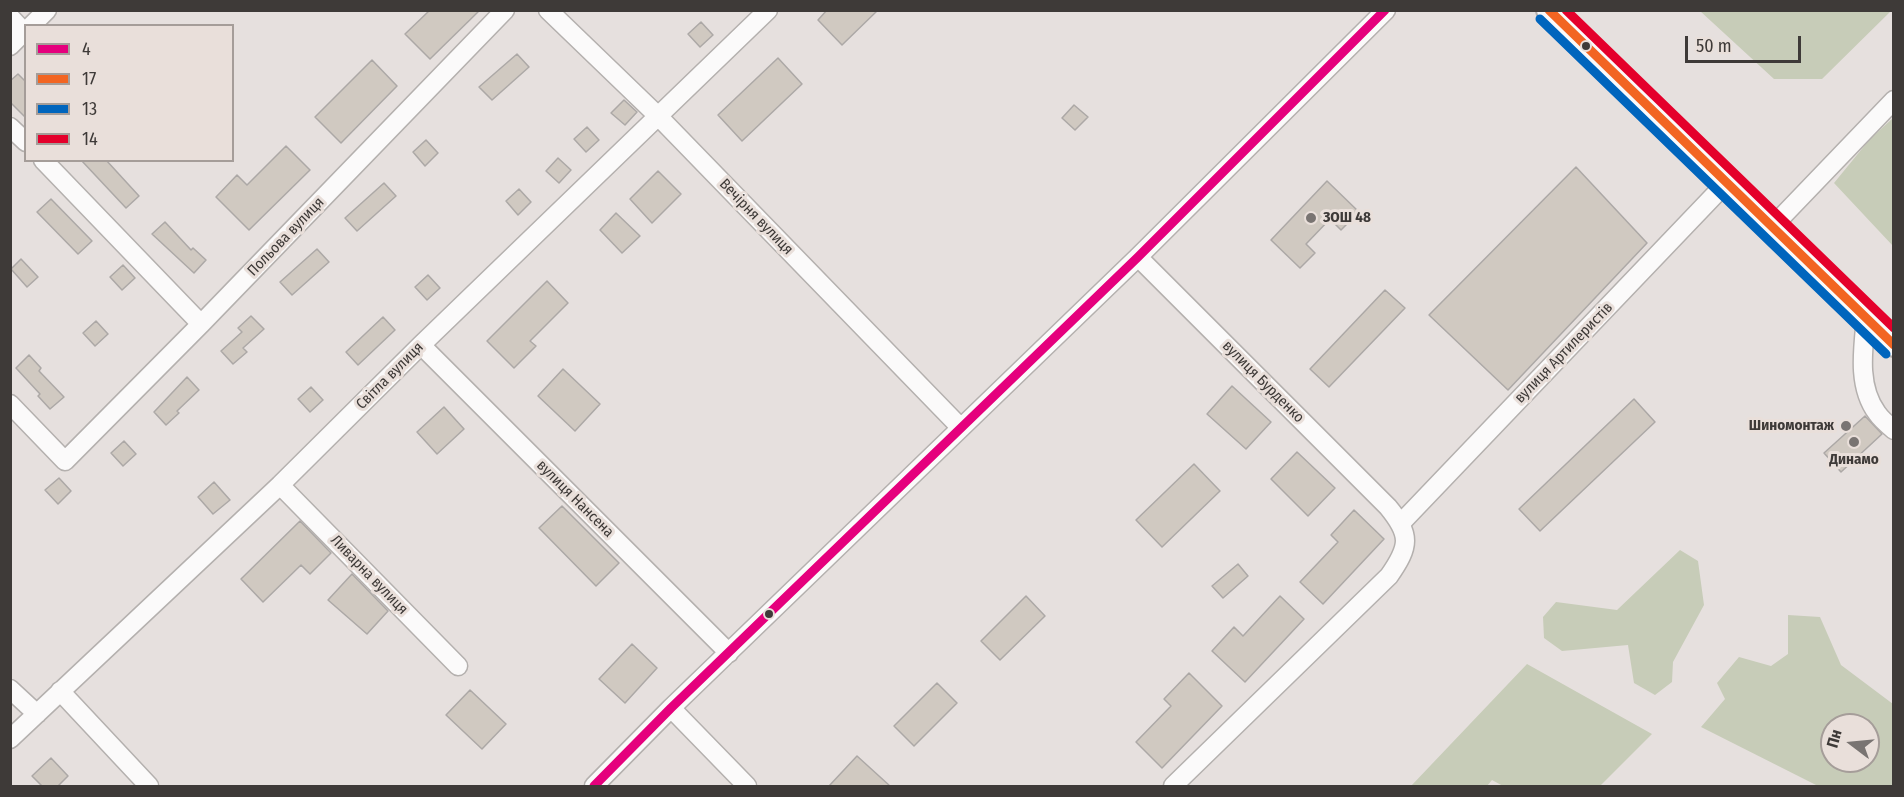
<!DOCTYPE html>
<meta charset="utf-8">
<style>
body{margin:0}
#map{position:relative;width:1904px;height:797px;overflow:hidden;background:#e6e0de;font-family:"Fira Sans Condensed",sans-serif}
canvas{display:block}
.frame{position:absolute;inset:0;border:12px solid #3e3a38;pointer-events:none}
.legend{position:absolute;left:24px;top:24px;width:210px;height:138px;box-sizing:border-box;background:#e9dfda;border:2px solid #a59d99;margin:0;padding:8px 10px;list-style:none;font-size:18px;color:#3e3a38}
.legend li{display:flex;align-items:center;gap:12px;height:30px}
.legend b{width:30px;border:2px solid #a59d99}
.north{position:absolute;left:1820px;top:713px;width:60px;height:60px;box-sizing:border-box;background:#e9dfda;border:2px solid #a59d99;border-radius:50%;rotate:286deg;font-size:16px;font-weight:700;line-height:24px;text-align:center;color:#3e3a38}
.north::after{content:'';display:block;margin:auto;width:21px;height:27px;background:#797472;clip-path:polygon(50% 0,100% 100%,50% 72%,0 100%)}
.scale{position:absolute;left:1685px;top:36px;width:116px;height:27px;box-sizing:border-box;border:3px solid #3e3a38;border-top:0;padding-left:8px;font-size:18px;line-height:21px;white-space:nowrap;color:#3e3a38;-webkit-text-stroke:4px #e9dfda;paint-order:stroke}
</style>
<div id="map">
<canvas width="1904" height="797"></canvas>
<div class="frame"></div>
<ul class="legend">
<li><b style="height:8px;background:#e5007d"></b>4</li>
<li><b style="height:8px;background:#f26522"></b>17</li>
<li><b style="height:8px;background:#0065bd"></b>13</li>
<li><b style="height:8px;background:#e4002b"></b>14</li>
</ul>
<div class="north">Пн</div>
<div class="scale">50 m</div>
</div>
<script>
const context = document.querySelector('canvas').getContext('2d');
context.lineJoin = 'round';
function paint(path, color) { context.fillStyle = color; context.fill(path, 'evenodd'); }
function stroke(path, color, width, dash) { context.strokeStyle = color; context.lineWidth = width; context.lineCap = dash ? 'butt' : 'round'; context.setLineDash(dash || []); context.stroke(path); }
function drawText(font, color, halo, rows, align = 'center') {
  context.font = font + ' "Fira Sans Condensed",sans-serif'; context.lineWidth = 6; context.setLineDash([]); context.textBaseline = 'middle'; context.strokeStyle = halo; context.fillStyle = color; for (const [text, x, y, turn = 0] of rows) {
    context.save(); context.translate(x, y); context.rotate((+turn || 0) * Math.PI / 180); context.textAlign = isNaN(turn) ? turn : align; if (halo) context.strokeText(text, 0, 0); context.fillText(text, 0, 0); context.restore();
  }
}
const green = new Path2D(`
 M1700 11H1891L1822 79H1774Z
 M1893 118V246L1834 183 1870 139Z
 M1680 550 1698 561 1704 605 1673 662 1672 682 1655 695 1634 683 1628 645 1562 651 1544 638 1543 617 1556 602 1617 610Z
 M1788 615 1820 617 1841 665 1893 704V786H1818L1701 727 1725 699 1717 683 1739 657 1771 666 1788 654ZM1832 725H1868V761H1832Z
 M1527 664 1652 734 1600 786H1503L1492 780 1487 786H1411Z`);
const building = new Path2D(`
 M430 10H480L430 59 405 34Z
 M827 10H878L842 45 818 20Z
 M701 22 713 35 700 47 688 34Z
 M517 54 529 67 492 100 479 87Z
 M778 58 802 84 742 141 718 115Z
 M372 60 397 86 341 143 315 117Z
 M18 74 26 82V118L10 102V81Z
 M624 100 637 112 625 125 611 113Z
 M1074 105 1088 117 1075 130 1062 118Z
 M587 127 599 140 586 152 574 139Z
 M426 140 438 153 425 166 413 152Z
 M286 146 310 170 249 230 216 197 237 175 247 185Z
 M558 158 571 170 559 183 546 171Z
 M81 160H106L139 196 126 208Z
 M1576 167 1647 243 1508 390 1429 315Z
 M658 171 681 194 652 223 630 199Z
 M1327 181 1359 212 1341 230 1330 219 1306 244 1315 253 1300 268 1271 240Z
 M384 183 396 196 357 231 345 218Z
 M519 189 531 202 518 215 506 201Z
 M51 199 92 241 78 254 37 212Z
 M616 213 640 236 622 253 600 230Z
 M165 222 191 250 193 248 206 260 194 273 152 234Z
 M317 249 329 262 292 295 280 282Z
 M21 259 38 277 27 287 11 269Z
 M123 265 135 278 122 290 110 277Z
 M428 275 440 288 427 300 415 287Z
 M547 281 568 303 530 341 536 346 514 368 487 341Z
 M1385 290 1405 308 1329 387 1310 369Z
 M251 316 264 329 243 348 247 352 233 364 221 351 242 332 238 328Z
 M383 317 395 330 358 365 346 352Z
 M96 321 108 334 95 346 83 333Z
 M29 355 41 368 39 371 64 397 50 409 38 396 40 394 16 368Z
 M563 369 600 404 575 431 538 396Z
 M187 377 199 390 177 411 179 413 166 425 154 412Z
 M1232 386 1271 422 1246 449 1207 414Z
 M311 387 323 400 310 412 298 399Z
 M1634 399 1655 422 1540 531 1519 509Z
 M444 407 464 429 437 454 417 432Z
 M1865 416 1882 434 1841 472 1824 453Z
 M124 441 136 454 123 466 111 453Z
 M1297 452 1335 488 1308 516 1271 479Z
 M1194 464 1220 491 1162 547 1136 520Z
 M59 478 71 491 58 504 45 490Z
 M214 482 230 500 213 514 198 497Z
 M562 506 619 563 596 586 539 528Z
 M1354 510 1384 539 1323 604 1300 582 1338 542 1331 535Z
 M300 521 331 553 310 574 301 565 263 602 241 579Z
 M1238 564 1248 576 1223 598 1212 586Z
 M352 574 388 611 367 634 328 600Z
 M1026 596 1045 616 1000 660 981 641Z
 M1280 596 1304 619 1245 682 1212 651 1234 627 1243 636Z
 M632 644 657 668 625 703 599 679Z
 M1189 673 1222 706 1162 768 1136 742 1171 706 1164 699Z
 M937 683 957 703 914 746 894 726Z
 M470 690 506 724 482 749 446 715Z
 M857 756 890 786H829Z
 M51 758 68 776 58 786H42L32 776Z`);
const minor = new Path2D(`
 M548 10 658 116 961 428
 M10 17 24 32
 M31 26 47 10
 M10 46 26 30
 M10 127 26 142
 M43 160 201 324
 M1773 226 1894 100
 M1138 257 1388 507C1411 535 1410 546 1389 576L1173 786
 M1866 318C1863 349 1857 386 1877 413 1881 419 1888 425 1894 430
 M421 345 729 653
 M10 404 65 461 201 324 505 10
 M280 485 458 666
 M1401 523 1727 182
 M10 689 37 714
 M60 691 149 786
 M671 708 747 786
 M10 739 280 485 421 345 768 10
 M594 786 671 708 1138 257 1386 10`);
const major = new Path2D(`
 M1548 10 1894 345`);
const bus1 = new Path2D(`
 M594 786 671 708 1138 257 1385 10`);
const bus2 = new Path2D(`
 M1549 10 1894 345`);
const bus3 = new Path2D(`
 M1540 19 1886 354`);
const bus4 = new Path2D(`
 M1566 10 1894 328`);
const markers = [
 [1586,46,5,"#3e3a38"],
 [1311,218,6,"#797472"],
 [1846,426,6,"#797472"],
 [1854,442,6,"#797472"],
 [769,614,5,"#3e3a38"]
];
const streetNames = [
 ["Вечірня вулиця",756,217,46],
 ["Польова вулиця",286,237,-46],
 ["вулиця Артилеристів",1564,353,-46],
 ["Світла вулиця",390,376,-45],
 ["вулиця Бурденко",1263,382,45],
 ["вулиця Нансена",575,499,45],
 ["Ливарна вулиця",369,575,46]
];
const poiNames = [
 ["ЗОШ 48",1323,218],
 ["Шиномонтаж",1834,426,"right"],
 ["Динамо",1854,460,"center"]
];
paint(green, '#c7ccb8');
paint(building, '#d0c9c1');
stroke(building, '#aca8a6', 1.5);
stroke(minor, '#b4b0ae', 21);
stroke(major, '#b4b0ae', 26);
stroke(minor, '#fbfafa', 18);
stroke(major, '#fbfafa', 22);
stroke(bus1, '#e5007d', 9);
stroke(bus2, '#f26522', 9);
stroke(bus3, '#0065bd', 9);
stroke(bus4, '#e4002b', 9);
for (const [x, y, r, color] of markers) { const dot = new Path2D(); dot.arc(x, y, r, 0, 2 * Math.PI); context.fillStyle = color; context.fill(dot); stroke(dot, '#e9dfda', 2); }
drawText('15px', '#3e3a38', '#e9dfda', streetNames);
drawText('bold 15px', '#3e3a38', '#e9dfda', poiNames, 'left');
</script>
